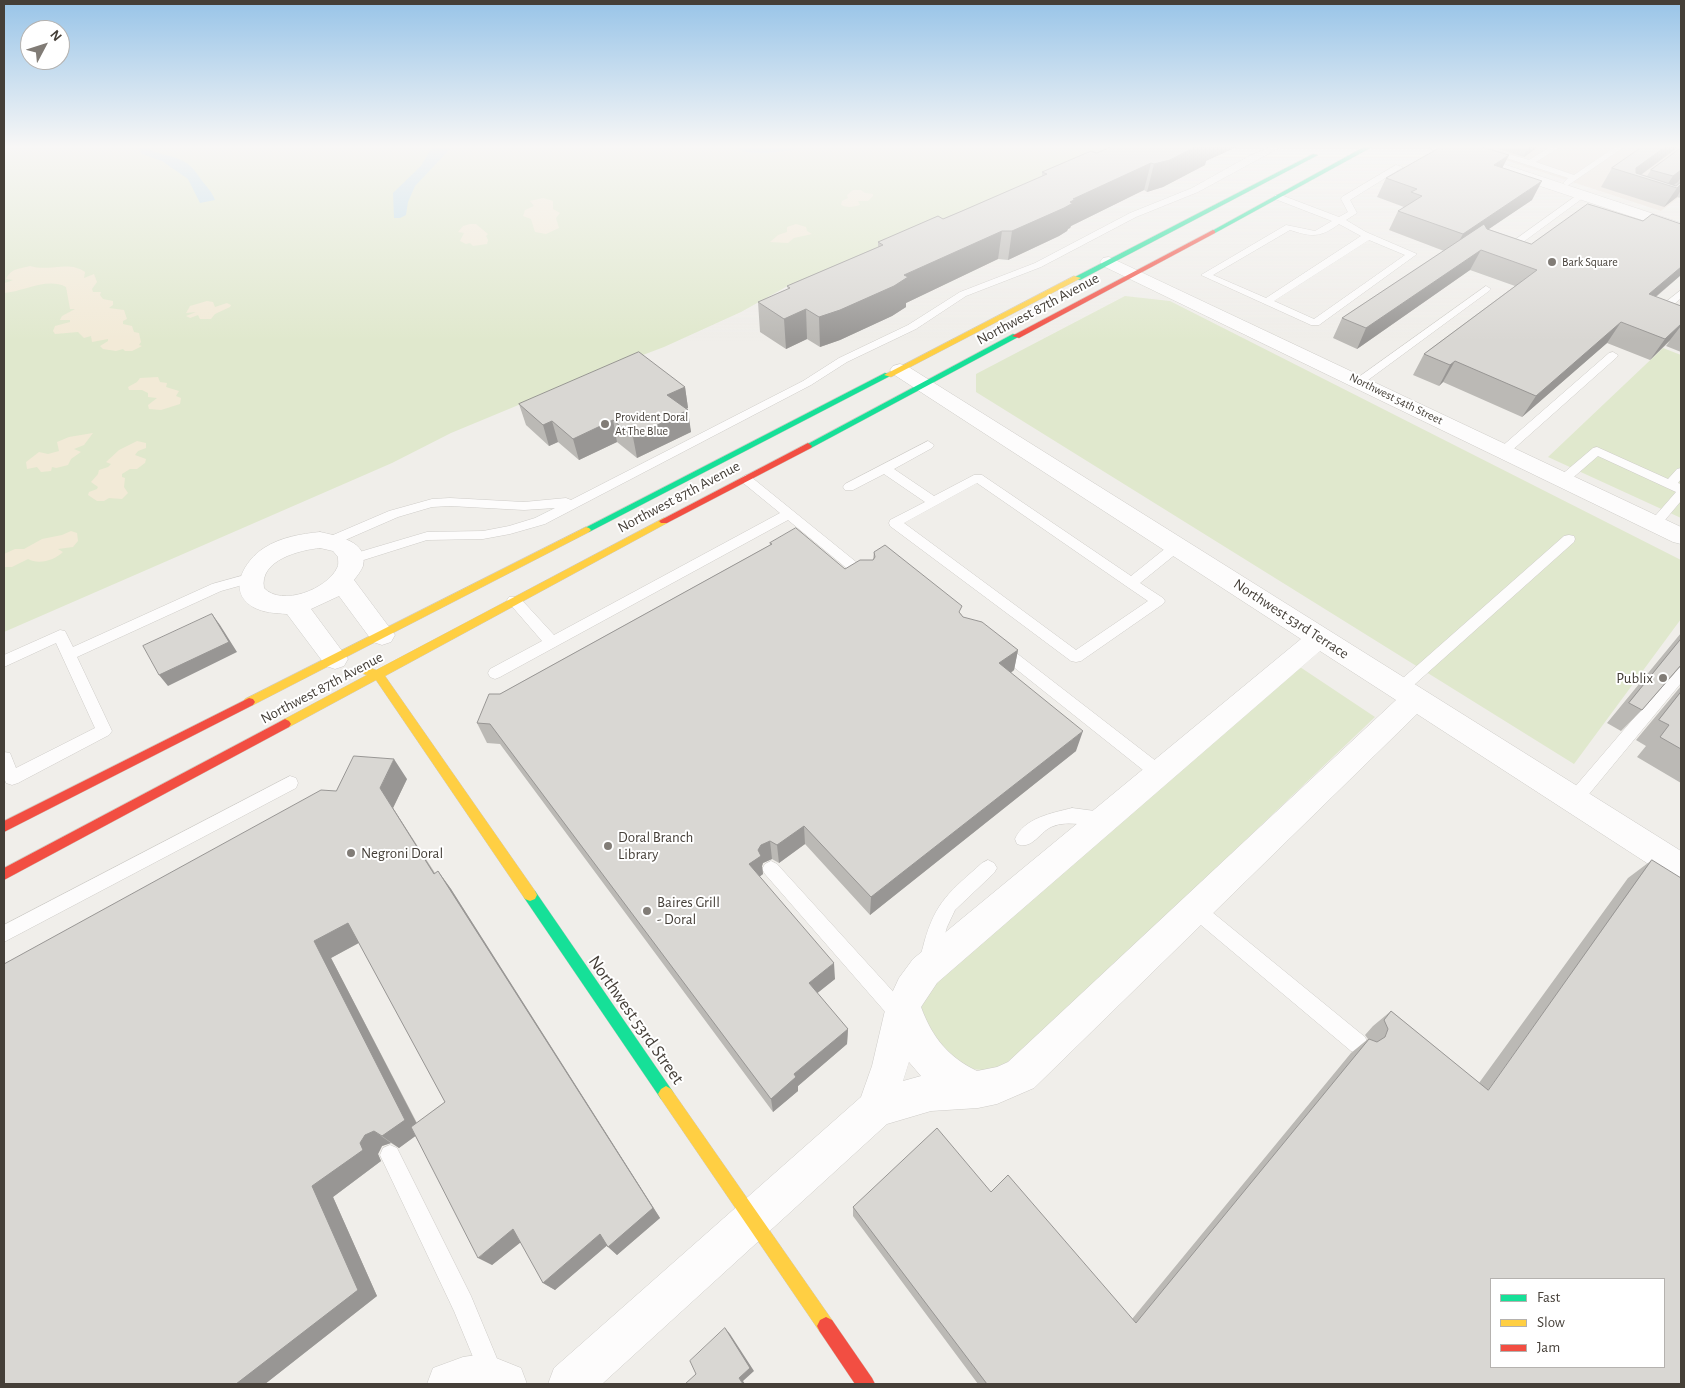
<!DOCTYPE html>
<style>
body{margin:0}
#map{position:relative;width:1685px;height:1388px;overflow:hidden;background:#f0eeea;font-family:"Alegreya Sans",sans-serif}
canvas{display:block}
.frame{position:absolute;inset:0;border:5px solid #453f38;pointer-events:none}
.legend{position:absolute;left:1490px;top:1278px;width:175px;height:90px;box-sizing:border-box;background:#fff;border:1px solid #b5b2af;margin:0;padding:6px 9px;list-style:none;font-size:15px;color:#453f38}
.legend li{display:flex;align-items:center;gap:10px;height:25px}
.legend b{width:25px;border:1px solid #b5b2af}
.north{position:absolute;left:20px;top:20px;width:50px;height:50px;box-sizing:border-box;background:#fff;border:1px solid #b5b2af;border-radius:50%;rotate:50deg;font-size:14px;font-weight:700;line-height:20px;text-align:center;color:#453f38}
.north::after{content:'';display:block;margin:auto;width:18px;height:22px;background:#817c76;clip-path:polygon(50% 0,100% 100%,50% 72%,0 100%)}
</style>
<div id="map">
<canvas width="1685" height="1388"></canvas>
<div class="frame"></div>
<ul class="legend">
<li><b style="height:6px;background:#16e098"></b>Fast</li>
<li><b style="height:6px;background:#ffcf43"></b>Slow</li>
<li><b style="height:6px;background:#f24e42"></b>Jam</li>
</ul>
<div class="north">N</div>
</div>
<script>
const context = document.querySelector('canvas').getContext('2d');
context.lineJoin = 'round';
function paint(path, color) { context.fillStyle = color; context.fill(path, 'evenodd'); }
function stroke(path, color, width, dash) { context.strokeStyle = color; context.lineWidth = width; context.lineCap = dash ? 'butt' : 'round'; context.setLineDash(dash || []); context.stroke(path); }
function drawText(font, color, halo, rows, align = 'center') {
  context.font = font + ' "Alegreya Sans",sans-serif'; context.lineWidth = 4; context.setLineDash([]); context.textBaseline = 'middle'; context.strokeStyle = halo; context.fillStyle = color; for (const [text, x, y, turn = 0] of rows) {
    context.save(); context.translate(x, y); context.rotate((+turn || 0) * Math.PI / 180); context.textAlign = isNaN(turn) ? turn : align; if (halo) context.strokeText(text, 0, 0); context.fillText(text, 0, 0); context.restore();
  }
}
const commercial = new Path2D(`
 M1465 147H1681V196L1661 211Z`);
const green = new Path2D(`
 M4 147H1108L1093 158 786 287 741 312 664 347 598 372 451 433 392 463 4 632Z
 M1125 296 1170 301 1681 560V619L1574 764 976 392V374Z
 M1663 348 1681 355V518L1548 457Z
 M1297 665 1375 717 1010 1064 990 1071 964 1068 931 1043 921 1008 924 990Z`);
const sand = new Path2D(`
 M853 190H861L865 193 873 194V196L868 201H858L860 205C854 207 847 208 841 205L842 201 848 198 847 195Z
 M543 198 553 201V209L560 213 556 218 559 228 546 234 535 232 531 219 523 216 525 210 534 206 530 201Z
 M470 224H476L488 234 486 236 488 240 487 244 473 246 470 243 466 244 460 241 464 233 458 232 463 226Z
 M796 224 806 227 807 231 812 234 794 238 788 243 770 242 778 235 787 232V227Z
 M30 266C49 272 69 260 85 272L84 278 94 274 97 282 92 289 93 292H101L100 295 103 299 113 301V305L109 308 124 310 127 319 123 321V324L132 326 134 332 139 333 141 342 139 345 142 346 132 351H125L123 349 116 351 103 349 100 346 108 341V339L92 342 91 336 84 338 78 332 55 334 53 331 55 326 70 322V320H60L62 316 75 309H70L66 287C47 277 23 292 4 293L5 283 13 280 6 279C11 268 20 269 30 266Z
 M207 301 213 302 215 307 227 303 231 305 230 307 215 314 211 319H200L198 315 190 318 186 316 196 312 186 313 190 306Z
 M158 377 160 382 167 383 166 387 179 391 176 396 181 398 180 404 161 410 149 409 148 405 157 398 148 397V393L142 390H129L128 387 137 382 140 378Z
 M93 433 84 445 74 449 81 452 71 459 68 465 56 468 52 467 51 471 41 472 37 467 27 469 26 462 39 452 48 454 59 451 57 442 69 437Z
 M137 441 146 443V448L138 451 135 455 146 459 145 463 137 469H130L122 474V477L125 478 124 487 128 493 122 499 109 498 104 501H97L88 495 89 492 97 489 98 487 91 482 98 474 99 470 108 467 111 464 106 462 119 450Z
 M71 531 77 533 78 541 73 547 58 549 63 552C55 560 39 565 28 559L12 567H4V554L15 549H24L42 539 62 535Z`);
const water = new Path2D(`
 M137 147C152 147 150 151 162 154 181 159 189 161 200 178 206 187 210 188 215 200L200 203 188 179 162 161 142 154Z
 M432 147H452L415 186 408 202 406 215 400 218H394L393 193 421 166Z
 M735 147H806C792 151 745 158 735 147Z`);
const lane = new Path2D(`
 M1270 147H1281L1198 192 1136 217 1041 267 966 296 916 329 847 362 811 385 545 524 510 534 483 539 427 540 351 564 346 562 344 559 346 556 427 532 483 531 509 526 535 518 555 508 524 510 450 506 432 507 398 517 336 544H326L324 541 326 538 389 511 432 499 450 498 524 502 566 498 571 500 803 381 839 358 908 325 960 292 1035 263 1130 213 1192 188 1249 156Z
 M1472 147H1485L1529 160 1550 147H1560L1536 162 1574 175 1615 147H1624L1567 186 1563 183 1568 178Z
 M1396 165 1403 167 1350 200 1357 213 1346 220 1366 232 1417 254 1319 325H1311L1201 275 1286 225 1315 231 1332 221 1275 199V195H1281L1339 217 1348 212 1341 199 1342 197ZM1339 224 1361 236 1266 298 1213 275 1290 230C1312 237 1320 238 1339 224ZM1369 240 1405 255 1314 319 1274 301Z
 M1580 193 1587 195 1511 251H1505V247Z
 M1486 286 1491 289 1489 291 1364 383H1356L1355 381 1356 379Z
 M1681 290V298L1660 317H1652V313Z
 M1613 352 1618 355 1617 357 1508 454H1500L1498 451 1500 448 1609 353Z
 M928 441 934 445 932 448 894 469 934 496 974 475H982L1131 576 1172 543H1182L1184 546 1182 549 1140 583 1163 598 1165 601 1163 604 1081 661 1076 662 1071 661 890 526 889 523 890 520 925 502 884 474 853 490H845L843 487 845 484ZM977 483 1126 586 1148 601 1076 650 904 523Z
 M1597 447 1668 479 1677 469 1681 468V479L1678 483 1681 484V501L1660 526 1655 527 1649 523 1676 492 1598 456 1568 482H1560L1558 479 1560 476 1593 448Z
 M746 475 750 476 871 574 873 577 871 580H861L788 520 500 677 495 679 490 677 488 673 490 669 542 641 509 603 507 600 509 597H519L554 635 780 513 742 482 740 479Z
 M1569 535 1574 536 1575 539 1574 542 1405 693 1400 695 1395 693 1393 689 1395 685 1564 536Z
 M252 573 257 575 259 578 257 581 221 591 77 657 112 731 109 735 18 783 12 785 6 783 4 777V752L10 753 16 768 95 728 56 643 4 667V655L60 630 65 631 73 647 212 584Z
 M1001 644 1006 645 1165 768 1167 773 1165 778 1159 780 1153 778 996 653 994 649 996 645Z
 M1681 667V683L1580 805 1574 807 1568 805 1566 800 1568 795 1676 669Z
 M290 776 296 778 298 783 296 788 4 942V925Z
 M1072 808 1110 813 1112 818 1110 823C1091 830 1070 818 1051 827 1039 833 1032 850 1017 844L1015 839C1024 818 1052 813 1072 808Z
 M988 860 994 863 997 868 994 873 955 910 947 927 935 969 928 972 921 969C918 960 922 952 924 943 936 900 951 891 982 863Z
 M771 861 777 864 908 1008 911 1015 908 1022 901 1025 894 1022 765 874 762 869 765 864Z
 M1195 901 1201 903 1365 1037 1368 1044 1365 1051 1358 1054 1351 1051 1189 915 1186 909 1189 903Z
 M390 1145 397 1148 471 1296 503 1373 499 1381 493 1384 483 1381 454 1311 380 1155 383 1148Z`);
const street = new Path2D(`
 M1430 147H1452L1681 223V233L1432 150Z
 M1109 257 1681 527V544L1673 542 1103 266 1100 262 1103 258Z
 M900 364 907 366 1681 851V882L1670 878 1417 714 1034 1088 997 1104 978 1108 931 1111 887 1124 602 1384H548L554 1368 861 1097 872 1066 886 1006 899 978 913 959 1301 639 893 374 890 370 893 366ZM1320 651 1396 700 1008 1062 997 1067 977 1071C948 1057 932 1037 921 1007L937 983ZM909 1062 921 1076 903 1081Z
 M320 532C337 536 369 541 363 566 361 571 357 576 354 580L395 635 391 642 382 645 373 642 339 596 311 609 348 659 344 666 335 669 326 666 287 614C275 613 264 613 253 607 226 591 245 560 264 548 281 537 301 534 320 532ZM320 548 333 551 338 557C338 561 339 565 337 568 327 589 282 607 264 588 259 560 300 550 320 548Z
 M477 1355 491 1356 521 1368 527 1384H427L433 1368 463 1357Z`);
const fast = new Path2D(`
 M1364 147H1372L1215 233 1210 232Z
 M1313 154 1318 155 1080 280 1073 278Z
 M1013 334 1020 336 811 448H805L804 446Z
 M885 373 892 375 589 532H583L581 530Z
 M530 889 535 891 671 1089 674 1094 671 1099 666 1102 661 1099 525 899 523 895 525 891Z`);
const slow = new Path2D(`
 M1074 276 1081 278 891 377 884 375Z
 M664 518 667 519V523L385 676 535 891 537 895 535 899 530 901 525 899 376 680 289 727H281L279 724 281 721 367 675 358 672 356 669 358 666 362 665 376 670Z
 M586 527 589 528 591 530 589 532 253 705H245L243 702 245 699Z
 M666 1086 671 1089 832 1320 835 1326 832 1332 826 1335 820 1332 661 1099 658 1094 661 1089Z`);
const jam = new Path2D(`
 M1213 230 1215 231V233L1019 338 1012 336Z
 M808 443 812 446 811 448 667 523H661L659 521Z
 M249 698 253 699 255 702 253 705 4 832V821Z
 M285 719 289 721 291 724 289 727 4 880V868Z
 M826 1317 832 1320 872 1378 875 1384H855L820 1332 817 1326 820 1320Z`);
const wall = new Path2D(`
 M1492 147H1538L1524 157Z
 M1642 147H1681V198L1677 197 1664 207 1601 187 1612 168ZM1677 148H1681L1651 170 1647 176 1641 175Z
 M1442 149 1509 155 1502 168 1532 200 1488 229 1531 244 1643 221 1681 224V275L1656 297 1681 306V352L1666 346 1670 341 1650 360 1607 343 1522 417 1443 382 1439 386 1413 375 1424 354 1515 286 1470 270 1357 349 1333 338 1342 318 1444 251 1389 230 1398 211 1404 207 1377 197 1386 178Z
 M1096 153 1206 161 1205 165 1163 187 1147 192 1144 190 1071 226 1070 228 1068 229 1067 231 1059 236 1008 260 998 259 906 303V307L892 316 840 340 820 347 807 339 786 349 760 332 758 302 788 289 787 286 878 247V242L943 219 1042 177V172Z
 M685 387 688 408 686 409 691 432 637 458 617 442 579 460 558 442 549 446 526 425 519 404Z
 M770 543 845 569 873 560 874 552 961 614 963 617 1018 650 1014 670 1011 673 1076 751 870 915 805 844 779 863 772 859 763 863 762 866 763 874 759 877 835 979 817 993 848 1029 847 1044 798 1086V1091L773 1112 500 744 487 743 477 723 500 694 770 545Z
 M1681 633V666L1642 710 1621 731 1607 723Z
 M1681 686V783L1637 757 1646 746 1636 740Z
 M407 779 393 808 435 873 438 871 451 889 660 1218 617 1255 607 1245 555 1290 543 1283 521 1242 492 1265 415 1136 399 1148 391 1143 382 1146 378 1154 381 1161 333 1197 377 1296 265 1384H4L336 791ZM359 943 445 1102 417 1123 331 958Z
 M1652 860 1681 1384H978L853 1216V1207L991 1192 1132 1319 1351 1053 1368 1039 1365 1035 1373 1026 1391 1011 1479 1083 1628 878Z`);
const shadedWall = new Path2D(`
 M1195 147H1237L1206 161 1205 165 1163 187 1147 192 1154 164Z
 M1529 147H1538L1524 157Z
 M1665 147H1678L1639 176 1632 174 1636 168Z
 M1509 155 1499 174 1494 165Z
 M1151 163 1144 190 1071 226 1070 228 1068 229 1067 231 1059 236 1008 260 1012 231 1073 199Z
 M1681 170V177L1678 182 1672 186 1667 185 1673 176Z
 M1542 181 1532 200 1452 254 1463 234Z
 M1681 184V190L1677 197 1664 207 1677 188Z
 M1002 231 998 259 906 303V307L892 316 840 340 820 347 819 317 904 275Z
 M1481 250 1470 270 1357 349 1366 328Z
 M1681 267V275L1635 314 1649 294Z
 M806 309 807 339 786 349 784 319Z
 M1621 322 1607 343 1522 417 1536 396Z
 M1681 324V326L1670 340 1650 360 1665 339Z
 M1455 361 1443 382 1439 386 1450 365Z
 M685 387 688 408 671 416 667 395Z
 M688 410 691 432 637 458 633 437Z
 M613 420 617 442 579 460 573 439Z
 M552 421 558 442 549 446 543 425Z
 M212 614 220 625 237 652 168 686 159 675Z
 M1018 650 1014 670 995 684 999 663Z
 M1083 731 1076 751 870 915 871 897Z
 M394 759 407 779 393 808 446 892 434 874 380 788Z
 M804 826 805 844 779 863 777 845Z
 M770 841 772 859 763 863 762 866 763 874 751 883 749 864 761 845Z
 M438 871 451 889 660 1218 617 1255 608 1247Z
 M348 923 364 940 331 958 421 1132 399 1148 382 1136 314 941Z
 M834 963 835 979 810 999 809 983Z
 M848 1029 847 1044 798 1086V1091L773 1112 771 1099 794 1074Z
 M374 1131 391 1143 382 1146 378 1154 381 1161 333 1197 377 1296 265 1384H236L312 1186 360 1143 365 1135Z
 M513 1229 526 1238 492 1265 478 1258Z
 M600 1234 610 1243 555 1290 543 1283Z
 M725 1328 730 1334 754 1371 743 1381 745 1384H743L739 1378Z`);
const building = new Path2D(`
 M1111 147H1195L1170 160 1154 164 1151 163 1073 199H1076L1070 202 1073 203 1064 208 1012 231H1002L904 275 908 277 894 286 840 310 819 317 806 309 784 319 758 302 790 288 787 286 883 245 878 242 938 216 943 219 962 211 1047 174 1042 172 1091 151 1096 153Z
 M1445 147H1483L1509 155 1494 165 1542 181 1463 234 1398 211 1422 196 1411 192 1417 189 1386 178 1439 148 1442 149Z
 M1642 147H1665L1636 168V173L1676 186 1681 182V184L1677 188 1612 168Z
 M1681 148V170L1673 176 1651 170Z
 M1588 204 1643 221 1652 214 1681 224V267L1649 294 1681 306V324L1665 339 1621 322 1536 396 1455 361 1450 365 1424 354 1537 270 1481 250 1366 328 1342 318 1484 224 1487 229 1531 244Z
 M639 352 685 387 667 395 688 410 633 437 613 420 573 439 552 421 543 425 519 404Z
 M796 528 845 569 860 560H873L875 557 874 552 885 545 962 606 959 612 963 617 982 622 1018 650 999 663 1083 731 871 897 804 826 777 845 770 841 761 845 758 850 761 856 749 864 834 963 809 983 848 1029 794 1074 796 1077 771 1099 490 724 477 723 489 694H500L772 544 770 543Z
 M212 614 229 642 159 675 143 646Z
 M1681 639V665L1642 710 1629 703Z
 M1681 692V749L1660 737 1669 725 1659 720Z
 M354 756 394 759 380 788 434 874 438 871 653 1208 608 1247 600 1234 543 1283 513 1229 478 1258 411 1127 445 1102 348 923 314 941 405 1120 382 1136 374 1131 365 1135 360 1143 363 1150 312 1186 358 1290 236 1384H4V964L321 790 336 791Z
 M1652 860 1681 878V1384H987L853 1207 937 1128 991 1192 1008 1175 1136 1323 1369 1039 1377 1042 1385 1037 1388 1029 1384 1020 1391 1011 1488 1090ZM1491 1279H1664V1367H1491Z
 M725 1328 750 1368 739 1378 743 1384H685L696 1374 690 1361Z`);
const markers = [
 [1552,262,5,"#817c76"],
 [605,424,5,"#817c76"],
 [1663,678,5,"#817c76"],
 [608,846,5,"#817c76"],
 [351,853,5,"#817c76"],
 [647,911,5,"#817c76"]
];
const farPoinames = [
 ["Bark Square",1562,262],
 ["Provident Doral",615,417],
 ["At The Blue",615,431]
];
const farStreetnames = [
 ["Northwest 54th Street",1396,399,26]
];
const streetNames = [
 ["Northwest 87th Avenue",1038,309,-28],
 ["Northwest 87th Avenue",679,497,-28],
 ["Northwest 53rd Terrace",1291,619,33],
 ["Northwest 87th Avenue",322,688,-28]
];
const poiNames = [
 ["Publix",1653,678,"right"],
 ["Doral Branch",618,837],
 ["Library",618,854],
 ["Negroni Doral",361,853],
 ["Baires Grill",657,902],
 ["- Doral",657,919]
];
const nearStreetnames = [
 ["Northwest 53rd Street",636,1020,55]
];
paint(commercial, '#eae1d8');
paint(green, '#e0e8cd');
paint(sand, '#f2ead7');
paint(water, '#c0dce9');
stroke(lane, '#ceccc8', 1);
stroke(street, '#ceccc8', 1);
stroke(fast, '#cecac2', 1);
stroke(slow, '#cecac2', 1);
stroke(jam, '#cecac2', 1);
paint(lane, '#fdfcfc');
paint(street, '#fdfcfc');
paint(fast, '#16e098');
paint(slow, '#ffcf43');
paint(jam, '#f24e42');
paint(wall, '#bbb9b5');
paint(shadedWall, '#989694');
paint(building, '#d9d7d3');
stroke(building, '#989694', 1);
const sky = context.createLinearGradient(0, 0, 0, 341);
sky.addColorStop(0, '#98c4e8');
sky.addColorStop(0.43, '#f8f7f6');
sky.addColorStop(1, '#f8f7f600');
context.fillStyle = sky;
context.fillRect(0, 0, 1685, 341);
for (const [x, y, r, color] of markers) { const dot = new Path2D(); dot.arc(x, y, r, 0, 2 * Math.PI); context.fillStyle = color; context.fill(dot); stroke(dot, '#fff', 2); }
drawText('12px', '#453f38', '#fff', farPoinames, 'left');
drawText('12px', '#453f38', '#fff', farStreetnames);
drawText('15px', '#453f38', '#fff', streetNames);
drawText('15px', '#453f38', '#fff', poiNames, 'left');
drawText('18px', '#453f38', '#fff', nearStreetnames);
</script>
